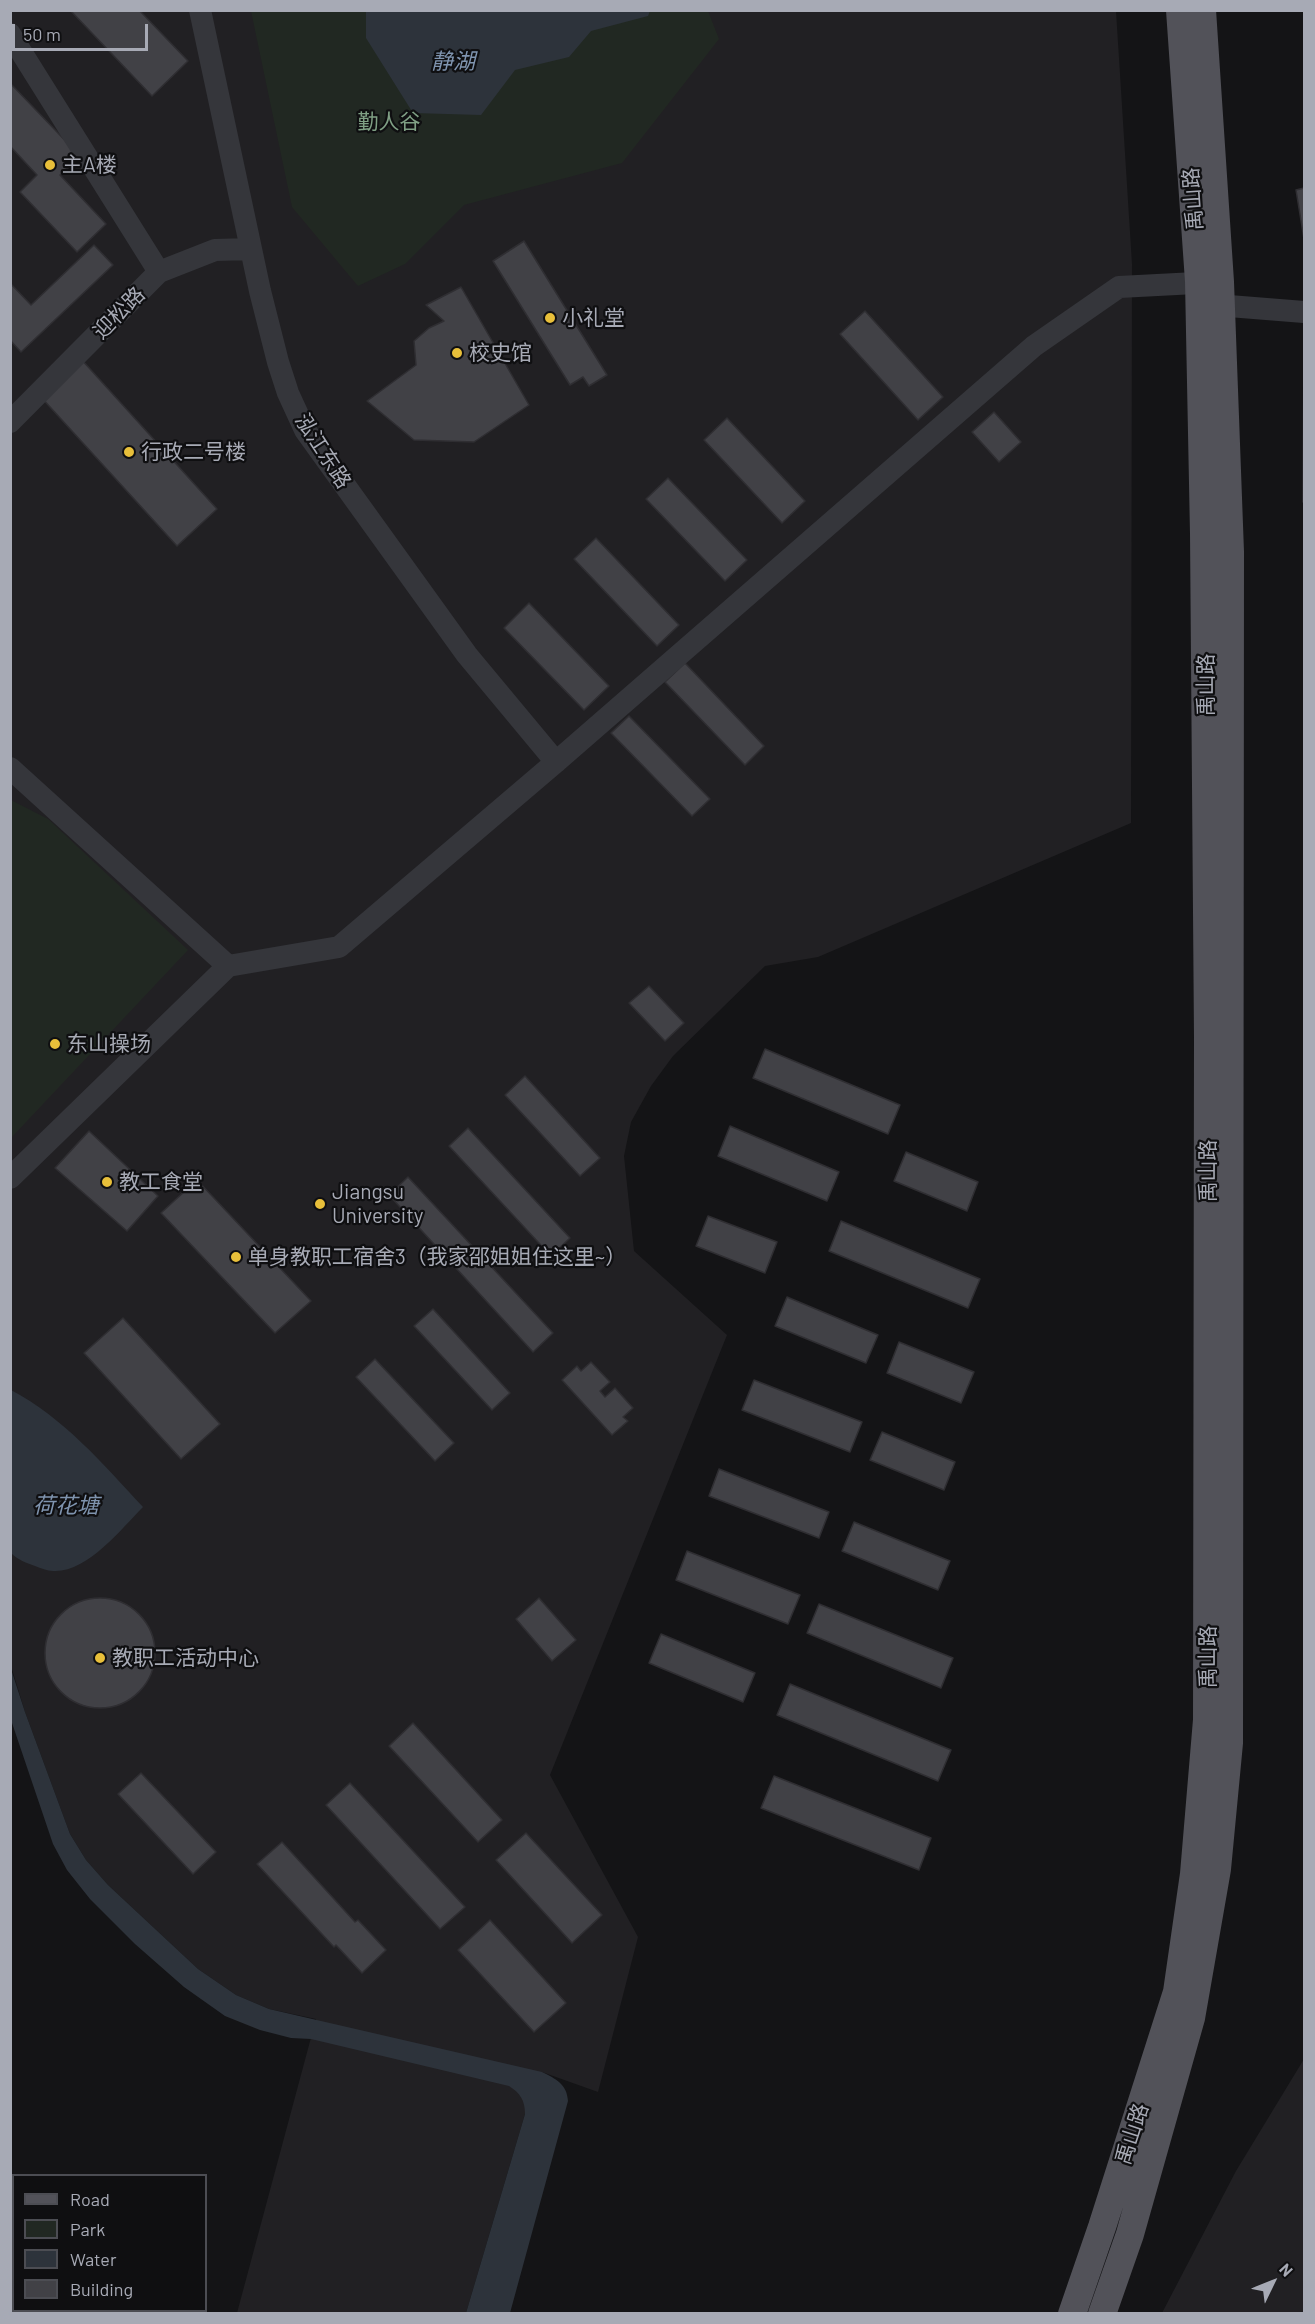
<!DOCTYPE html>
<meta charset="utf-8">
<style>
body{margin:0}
#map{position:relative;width:1315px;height:2324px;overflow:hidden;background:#141416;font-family:Barlow,sans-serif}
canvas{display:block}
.frame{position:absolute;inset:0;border:12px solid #a7aab5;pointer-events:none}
.legend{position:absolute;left:12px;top:2174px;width:195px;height:138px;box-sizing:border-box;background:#0f0f11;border:2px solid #4c4d53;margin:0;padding:8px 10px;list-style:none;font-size:18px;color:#a7aab5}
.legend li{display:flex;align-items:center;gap:12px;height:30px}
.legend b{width:30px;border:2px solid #4c4d53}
.north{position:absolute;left:1243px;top:2252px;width:60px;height:60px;-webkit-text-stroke:4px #0f0f11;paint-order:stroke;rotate:47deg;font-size:16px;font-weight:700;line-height:24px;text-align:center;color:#a7aab5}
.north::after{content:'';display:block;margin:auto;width:21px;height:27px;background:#a7aab5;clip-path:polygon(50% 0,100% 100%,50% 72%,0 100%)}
.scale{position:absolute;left:12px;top:24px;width:136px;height:27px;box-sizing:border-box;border:3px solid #a7aab5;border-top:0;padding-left:8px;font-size:18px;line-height:21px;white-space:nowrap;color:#a7aab5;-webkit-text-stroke:4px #0f0f11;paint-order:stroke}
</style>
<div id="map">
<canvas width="1315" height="2324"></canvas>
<div class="frame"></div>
<ul class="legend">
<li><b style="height:8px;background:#525259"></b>Road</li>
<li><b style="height:16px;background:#212822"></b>Park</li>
<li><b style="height:16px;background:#2d333b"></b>Water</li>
<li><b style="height:16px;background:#414146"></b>Building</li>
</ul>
<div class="north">N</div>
<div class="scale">50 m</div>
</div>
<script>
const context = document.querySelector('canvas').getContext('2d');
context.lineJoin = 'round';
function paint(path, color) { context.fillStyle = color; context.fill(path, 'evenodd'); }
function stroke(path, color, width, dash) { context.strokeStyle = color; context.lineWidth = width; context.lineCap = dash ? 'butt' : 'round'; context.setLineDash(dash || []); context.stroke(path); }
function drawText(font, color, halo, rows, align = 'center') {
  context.font = font + ' Barlow,"Noto Sans SC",sans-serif'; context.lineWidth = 4.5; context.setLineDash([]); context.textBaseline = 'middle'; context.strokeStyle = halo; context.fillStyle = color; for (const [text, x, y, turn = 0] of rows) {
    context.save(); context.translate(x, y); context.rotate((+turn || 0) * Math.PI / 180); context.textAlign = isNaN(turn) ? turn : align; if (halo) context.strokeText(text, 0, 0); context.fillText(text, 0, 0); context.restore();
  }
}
const built = new Path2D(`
 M10 11H1116L1132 264 1131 823 818 957 765 966 673 1056 651 1086 631 1122 624 1156 634 1251 727 1335 550 1775 638 1937 598 2092 542 2072 525 2114 466 2313H237L316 2019 269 2009 236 1995 198 1969 108 1885 86 1860 70 1834 25 1712 11 1666Z
 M1304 2059V2313H1162L1236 2171Z`);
const green = new Path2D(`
 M251 11H708L719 39 622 163 464 205 405 264 358 286 292 207Z
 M11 800 48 819 188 950 11 1138Z`);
const water = new Path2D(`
 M366 11V10L650 11 648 16 591 31 569 57 515 70 481 115 413 113 366 38Z
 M11 1390C64 1418 103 1464 143 1507 121 1529 87 1573 53 1571 47 1571 41 1568 35 1566 26 1563 17 1559 11 1553Z
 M10 1666 25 1712 70 1834 86 1860 108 1885 198 1969 236 1995 269 2009 542 2072C556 2079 567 2084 568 2101L510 2313H466L525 2114C525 2100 520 2093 509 2086L311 2039 291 2038 260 2030 225 2016 184 1987 135 1944 90 1899 67 1870 53 1844 11 1720Z`);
const building = new Path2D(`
 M70 10H139L188 61 152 96Z
 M10 83 80 156 60 175 106 224 77 252 20 192 37 175 10 146Z
 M1304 188V239L1296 190Z
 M524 241 607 375 589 386 583 377 570 385 493 261Z
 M94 245 113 265 21 352 10 340V283L31 305Z
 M461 287 529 405 474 442 414 440 367 401 416 365 414 341 429 328 444 321 426 305Z
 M865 311 943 397 918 420 840 334Z
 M1304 348V502H1303Z
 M81 359 217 509 177 546 40 396Z
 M994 412 1021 442 999 462 972 432Z
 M727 418 805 501 782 523 704 440Z
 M668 478 747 560 725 581 646 499Z
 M596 538 679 625 657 646 574 559Z
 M529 603 609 686 584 710 504 628Z
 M685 663 764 746 745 765 665 682Z
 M629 716 710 799 692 816 611 733Z
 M649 986 684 1023 665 1041 629 1003Z
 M765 1049 900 1105 888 1134 753 1078Z
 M525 1076 600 1158 580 1176 505 1095Z
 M730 1126 839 1172 827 1201 718 1156Z
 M468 1128 570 1238 551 1256 449 1146Z
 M89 1131 158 1196 127 1231 55 1168Z
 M906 1152 978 1182 967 1211 894 1181Z
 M408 1177 553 1333 533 1352 389 1195Z
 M197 1180 311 1301 275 1333 161 1213Z
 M708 1216 777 1242 765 1273 696 1246Z
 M841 1221 980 1279 968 1308 829 1251Z
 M787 1297 878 1335 866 1363 775 1326Z
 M433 1309 510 1393 492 1410 414 1326Z
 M123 1318 220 1424 181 1459 84 1353Z
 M899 1342 974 1372 961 1403 887 1373Z
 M375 1359 454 1443 435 1461 356 1377Z
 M591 1362 610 1382 600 1391 605 1397 615 1388 633 1408 623 1417 628 1421 612 1435 562 1380 577 1366 581 1371Z
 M754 1380 862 1422 850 1452 742 1410Z
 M882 1432 955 1462 944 1490 870 1460Z
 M719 1469 829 1512 819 1538 709 1496Z
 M854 1522 950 1561 938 1590 842 1551Z
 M687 1551 800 1595 788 1624 676 1580Z
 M539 1598 576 1640 552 1661 516 1619Z
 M45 1653a55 55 0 1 1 110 0a55 55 0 1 1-110 0Z
 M819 1604 953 1658 941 1688 807 1633Z
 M661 1634 755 1673 743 1702 649 1663Z
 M790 1684 951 1750 938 1781 777 1715Z
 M413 1723 502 1820 478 1842 389 1746Z
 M141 1773 216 1852 193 1874 118 1794Z
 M774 1776 931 1838 919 1870 761 1808Z
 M350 1783 465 1907 440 1929 326 1805Z
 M526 1833 602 1915 572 1943 496 1860Z
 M282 1842 355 1922 358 1920 386 1950 362 1973 336 1945 334 1947 257 1864Z
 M490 1920 566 2003 534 2032 458 1950Z`);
const minor = new Path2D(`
 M200 10 260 291 278 362 288 393 305 430 467 655 556 762
 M10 34 159 272
 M1204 304 1304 312
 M10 422 159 272 215 250 251 249
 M10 768 228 966
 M10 1178 228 966 339 947 556 762 1034 346 1119 287 1215 282`);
const major = new Path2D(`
 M1072 2314 1102 2227 1177 1992 1194 1874 1207 1720 1208 1038 1204 534 1199 281 1180 10
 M1102 2314 1130 2234 1191 2018 1217 1869 1229 1743 1230 552 1220 282 1202 10`);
const markers = [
 [50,165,6,"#e8bf3a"],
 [550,318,6,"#e8bf3a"],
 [457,353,6,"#e8bf3a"],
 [129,452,6,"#e8bf3a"],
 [55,1044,6,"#e8bf3a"],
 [107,1182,6,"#e8bf3a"],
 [320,1204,6,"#e8bf3a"],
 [236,1257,6,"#e8bf3a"],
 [100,1658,6,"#e8bf3a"]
];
const parkNames = [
 ["勤人谷",389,122]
];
const poiNames = [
 ["主A楼",62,165],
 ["小礼堂",562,318],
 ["校史馆",469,353],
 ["行政二号楼",141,452],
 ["东山操场",67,1044],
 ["教工食堂",119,1182],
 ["Jiangsu",332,1192],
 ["University",332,1216],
 ["单身教职工宿舍3（我家邵姐姐住这里~）",248,1257],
 ["教职工活动中心",112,1658]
];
const streetNames = [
 ["禹山路",1193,199,-94],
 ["迎松路",119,313,-45],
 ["泓江东路",323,451,57],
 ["禹山路",1206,685,-90],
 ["禹山路",1208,1171,-90],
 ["禹山路",1208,1657,-90],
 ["禹山路",1132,2134,-72]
];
const waterNames = [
 ["静湖",453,62],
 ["荷花塘",66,1506]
];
paint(built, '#212023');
paint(green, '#212822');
paint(water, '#2d333b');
paint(building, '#414146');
stroke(building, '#2f2e32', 1.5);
stroke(minor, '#35363b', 22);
stroke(major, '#525259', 28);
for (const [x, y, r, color] of markers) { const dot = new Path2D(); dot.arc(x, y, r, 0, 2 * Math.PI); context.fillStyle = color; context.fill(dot); stroke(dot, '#0f0f11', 2); }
drawText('21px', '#7f9f84', '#0f0f11', parkNames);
drawText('21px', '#a7aab5', '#0f0f11', poiNames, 'left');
drawText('21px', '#a7aab5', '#0f0f11', streetNames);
drawText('italic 22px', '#7f94af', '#0f0f11', waterNames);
</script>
